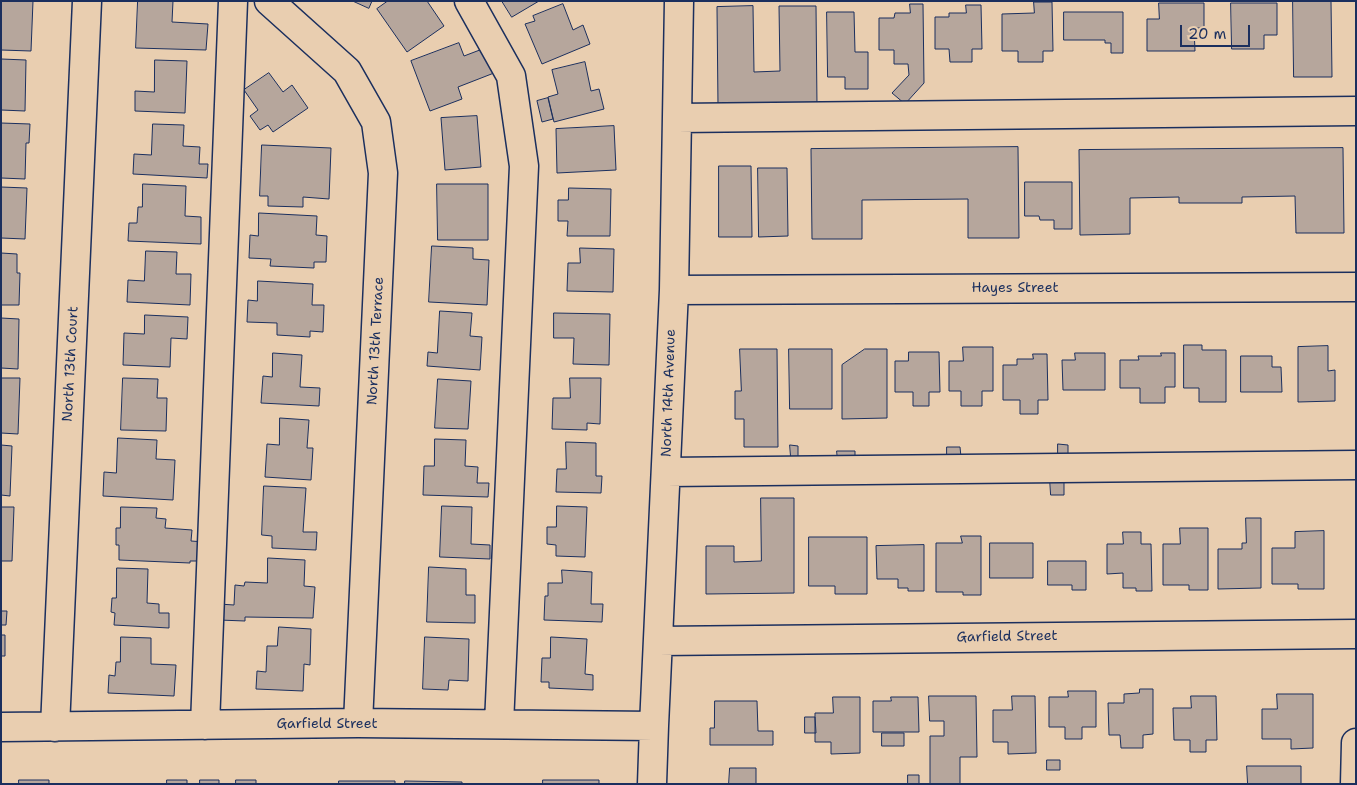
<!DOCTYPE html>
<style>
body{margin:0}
#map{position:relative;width:1357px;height:785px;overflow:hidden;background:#e9ceb0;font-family:"Shantell Sans",sans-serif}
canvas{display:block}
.frame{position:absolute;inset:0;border:2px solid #1b2f5e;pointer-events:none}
.scale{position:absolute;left:1180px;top:25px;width:70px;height:22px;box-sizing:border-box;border:2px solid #1b2f5e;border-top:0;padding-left:6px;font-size:15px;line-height:18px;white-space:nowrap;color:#1b2f5e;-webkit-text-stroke:4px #e9ceb0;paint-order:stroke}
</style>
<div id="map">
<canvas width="1357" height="785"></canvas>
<div class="frame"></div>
<div class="scale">20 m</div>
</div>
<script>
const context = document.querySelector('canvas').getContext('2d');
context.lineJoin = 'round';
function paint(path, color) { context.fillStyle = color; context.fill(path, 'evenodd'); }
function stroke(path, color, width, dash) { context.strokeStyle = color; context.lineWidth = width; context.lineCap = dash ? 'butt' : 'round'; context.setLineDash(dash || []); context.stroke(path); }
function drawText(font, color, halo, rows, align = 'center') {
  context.font = font + ' "Shantell Sans",sans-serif'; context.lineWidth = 4.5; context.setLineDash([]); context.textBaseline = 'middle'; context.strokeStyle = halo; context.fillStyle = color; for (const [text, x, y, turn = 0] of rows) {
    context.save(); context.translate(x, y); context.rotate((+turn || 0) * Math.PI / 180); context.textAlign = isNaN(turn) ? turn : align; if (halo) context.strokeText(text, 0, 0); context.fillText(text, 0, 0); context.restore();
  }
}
const building = new Path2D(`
 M1 1H33L31 51 1 50Z
 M138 1H173L172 22 208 24 206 50 136 48Z
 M353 1H372L369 8Z
 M388 1H427L444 26 407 52 377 9Z
 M502 1H539L512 17Z
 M1293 1H1331L1332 77H1294Z
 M1034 2H1052L1053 51H1043V62H1018V51H1002V14L1034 13Z
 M1159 3H1204V28H1194L1195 51H1147V19H1159Z
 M1231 3H1277V35H1264V49H1232Z
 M563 4 573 30 583 25 590 44 542 64 525 24 535 21 533 16Z
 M910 4H923L924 83 905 104 892 93 909 75 908 64H894V50H879V18H894L895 13H910Z
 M966 5H981L982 49H972V62H950L949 49H935V17H949V13H966Z
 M753 6 754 72 780 71 779 6H816L817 106H718L717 7Z
 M827 12H854L855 52H868V89H845V77H828Z
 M1064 12H1123V53H1111V43H1105V40H1064Z
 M459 43 464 56 485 48 494 73 458 87 462 99 430 111 411 61Z
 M1 59 26 60 25 111 1 110Z
 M155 60 187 61 185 113 135 111V91L154 92Z
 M585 62 591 91 599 89 604 109 554 122 548 97 558 94 552 70Z
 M269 73 283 92 292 85 308 108 273 132 268 125 260 130 250 116 258 110 244 90Z
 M548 98 553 119 542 122 537 101Z
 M477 116 481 167 445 170 441 118Z
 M1 123 30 124 29 143H26L25 179 1 178Z
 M153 124 184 125 183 146 200 147 199 164H208L207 178 133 174 134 154 151 155Z
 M614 126 616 170 557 173 556 129Z
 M262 145 331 148 329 199 303 197V207L268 206V196H260Z
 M1018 147 1019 238H968V199L862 200V239H812L811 149Z
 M1343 148 1344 233H1296L1295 196 1242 197V203H1179V197L1130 198V234L1080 235 1079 150Z
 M719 166H751L752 237H719Z
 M758 168H787L788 236 759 237Z
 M1025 182H1072V229H1054V220H1040L1039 216H1025Z
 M143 184 186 186 185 216 201 217V244L128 241 129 223H137L138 207H142Z
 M437 184H488V240H438Z
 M1 187 27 188 25 239 1 238Z
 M569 188 611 189 610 236H567L568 221H558V200H568Z
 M259 213 317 216 316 235 327 236 326 262H314V268L270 266 271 259 249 258 250 235 258 236Z
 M432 246 473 248V259L489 260 487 305 429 302Z
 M580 248 614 249 613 292 567 291 568 263H580Z
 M146 251 177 252 176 274H191L190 305 127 302 128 280 144 281Z
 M1 253 17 254V273H20L19 305H1Z
 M258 281 313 284 312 305H324L323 332 310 331V337L277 335V323L247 322 248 300 257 301Z
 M440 311 472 313 470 336 482 337 480 370 427 366 428 352 437 353Z
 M554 313 610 314 609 365 573 364 574 338H554Z
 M145 315 188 317 187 339 171 338 170 367 123 365 124 333 144 334Z
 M1 318 19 319 18 369 1 368Z
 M1184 345H1202V350H1226V402H1199V388H1184Z
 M1328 346V371L1335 370V401L1298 402V347Z
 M963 347H993V391H982V406H961V391H949V361H963Z
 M740 349H777L778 447H744V419H735V391H741Z
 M789 349H832V409H790Z
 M865 349H887V418L842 419V365Z
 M909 352H939L940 392H929V406H913V392H895V361H908Z
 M273 353 302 355 300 387 320 388 319 406 261 403 263 376 272 377Z
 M1075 353H1105V390H1063L1062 360H1075Z
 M1161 353H1175V387H1165V403H1140V388H1120V360H1139L1138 356H1161Z
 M1033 354H1047L1048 400H1038V414H1020V400H1003V365H1017V359H1033Z
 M1241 356H1272V367H1281L1282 392H1241Z
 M1 378H20L18 434 1 433Z
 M123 378 158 379 157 398H167L166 431 121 430Z
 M570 378H601L600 424 587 423V430L552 429 553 398H570Z
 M438 379 471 381 468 429 435 428Z
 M280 418 309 420 307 448H313L311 480 265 477 267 444 279 445Z
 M118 438 157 440 156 459 175 460 173 500 103 496 104 472 116 473Z
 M435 439 466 440 465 466 478 467 477 483H489L488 497 423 495 424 466H434Z
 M566 442 596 443V476H602L601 493 556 492 557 469H566Z
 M1058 444 1068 445V456H1058Z
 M1 445 12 446 10 496 1 495Z
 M790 445 798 446V457H791Z
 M947 447H960L961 457 947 458Z
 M837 451H855V461H838Z
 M1050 479H1064V495H1051Z
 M264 486 306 488 303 532H317L316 550 272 548V536L262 535Z
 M761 498H794V593L706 594V546H734V562L761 561Z
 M442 506 472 507 471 544 490 545V559L440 557Z
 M557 506 587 507 585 557 556 556V545L547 544V527H556Z
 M1 507H14L12 561H1Z
 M121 507 157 508 156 518 166 519 165 528 192 530 191 541 205 542 204 561H190V563L119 560V545H116V528H120Z
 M1246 518H1261V588L1218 589V549H1242V543H1246Z
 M1180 528H1208V590H1189V585H1163V544H1180Z
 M1324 531V589H1298V584H1272V548H1295V532Z
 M1123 532H1141V544H1151L1152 591H1136V588H1123V573L1107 574V544H1123Z
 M961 536H981V595H963V592H936V543H962Z
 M809 537H867V594H835V586H809Z
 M990 543H1033V578H990Z
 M924 545V591H908V588H898V579H877L876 546Z
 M268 558 305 560 304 586 315 587 313 618 245 617V621L219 620V604L234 605 235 585 244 586 245 582 267 583Z
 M1048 561H1086V590H1072V585H1048Z
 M429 567 466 569V595H475V623L427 622Z
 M117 568 148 569 147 603 159 604V613H169V628L114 625 115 613 111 612 112 598H116Z
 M562 570 592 572 591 604H603L602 622 544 620 545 596H548V583H562Z
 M1 611H7L6 625H1Z
 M279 627 311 629 310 665 304 664 303 691 256 689 257 671 266 672 267 646H277Z
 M1 635H5V656H1Z
 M121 637 151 638V664L176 665 174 696 108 693 109 675 115 676 116 662H120Z
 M425 637 469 639 468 681 449 680 448 690 423 689Z
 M551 637 587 639 585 674 593 675V690L549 688V682H541L542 658H550Z
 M1140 689H1153V734L1143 735V748H1121L1120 735H1109L1108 703H1124V694L1139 693Z
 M1068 691H1096V727H1082V739H1065V727H1049V697H1068Z
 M1277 694H1313V748L1291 749V739H1262V709H1277Z
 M929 696H976L977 757H960V784H930V736H944V721H930Z
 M1012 696H1035L1036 753 1008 754V742H993V710H1012Z
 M1191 696H1216L1217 740H1206V752H1190V740H1174L1173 708H1191Z
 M833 697H860V753L831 754V742H815V713H833Z
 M891 697H918L919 732H873V701H891Z
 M715 701H757L758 731H773V745H710V728H714Z
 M805 717H815L816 733H805Z
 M882 733H904V746H882Z
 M1047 760H1060V770H1047Z
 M1247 766H1301V784H1248Z
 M730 768H756V784H729Z
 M908 775H919V784H908Z
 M19 780H49V784H19Z
 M167 780H187V784H167Z
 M200 780H219V784H200Z
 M236 780H256V784H236Z
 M543 780H599V784H543Z
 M339 781H395V784H339Z
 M405 781 462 782V784H405Z`);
const minor = new Path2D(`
 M269 1 347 71 376 122 383 173 358 723
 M469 1 511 76 524 166 499 724
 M677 118 1356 111
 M674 290 1356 287
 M666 472 1356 465
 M658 641 1356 634
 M205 725 233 1
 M1 727 358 723 654 726
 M55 727 87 1
 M652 784 654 726 674 290 679 1
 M1355 784 1356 743`);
const streetNames = [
 ["Hayes Street",1015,288],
 ["North 13th Terrace",376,341,-87],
 ["North 13th Court",71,364,-87],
 ["North 14th Avenue",669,393,-88],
 ["Garfield Street",1007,637,-1],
 ["Garfield Street",327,724]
];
paint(building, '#b6a69c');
stroke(building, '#1b2f5e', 1);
stroke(minor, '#1b2f5e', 31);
stroke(minor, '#e9ceb0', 28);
drawText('14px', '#1b2f5e', '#e9ceb0', streetNames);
</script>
